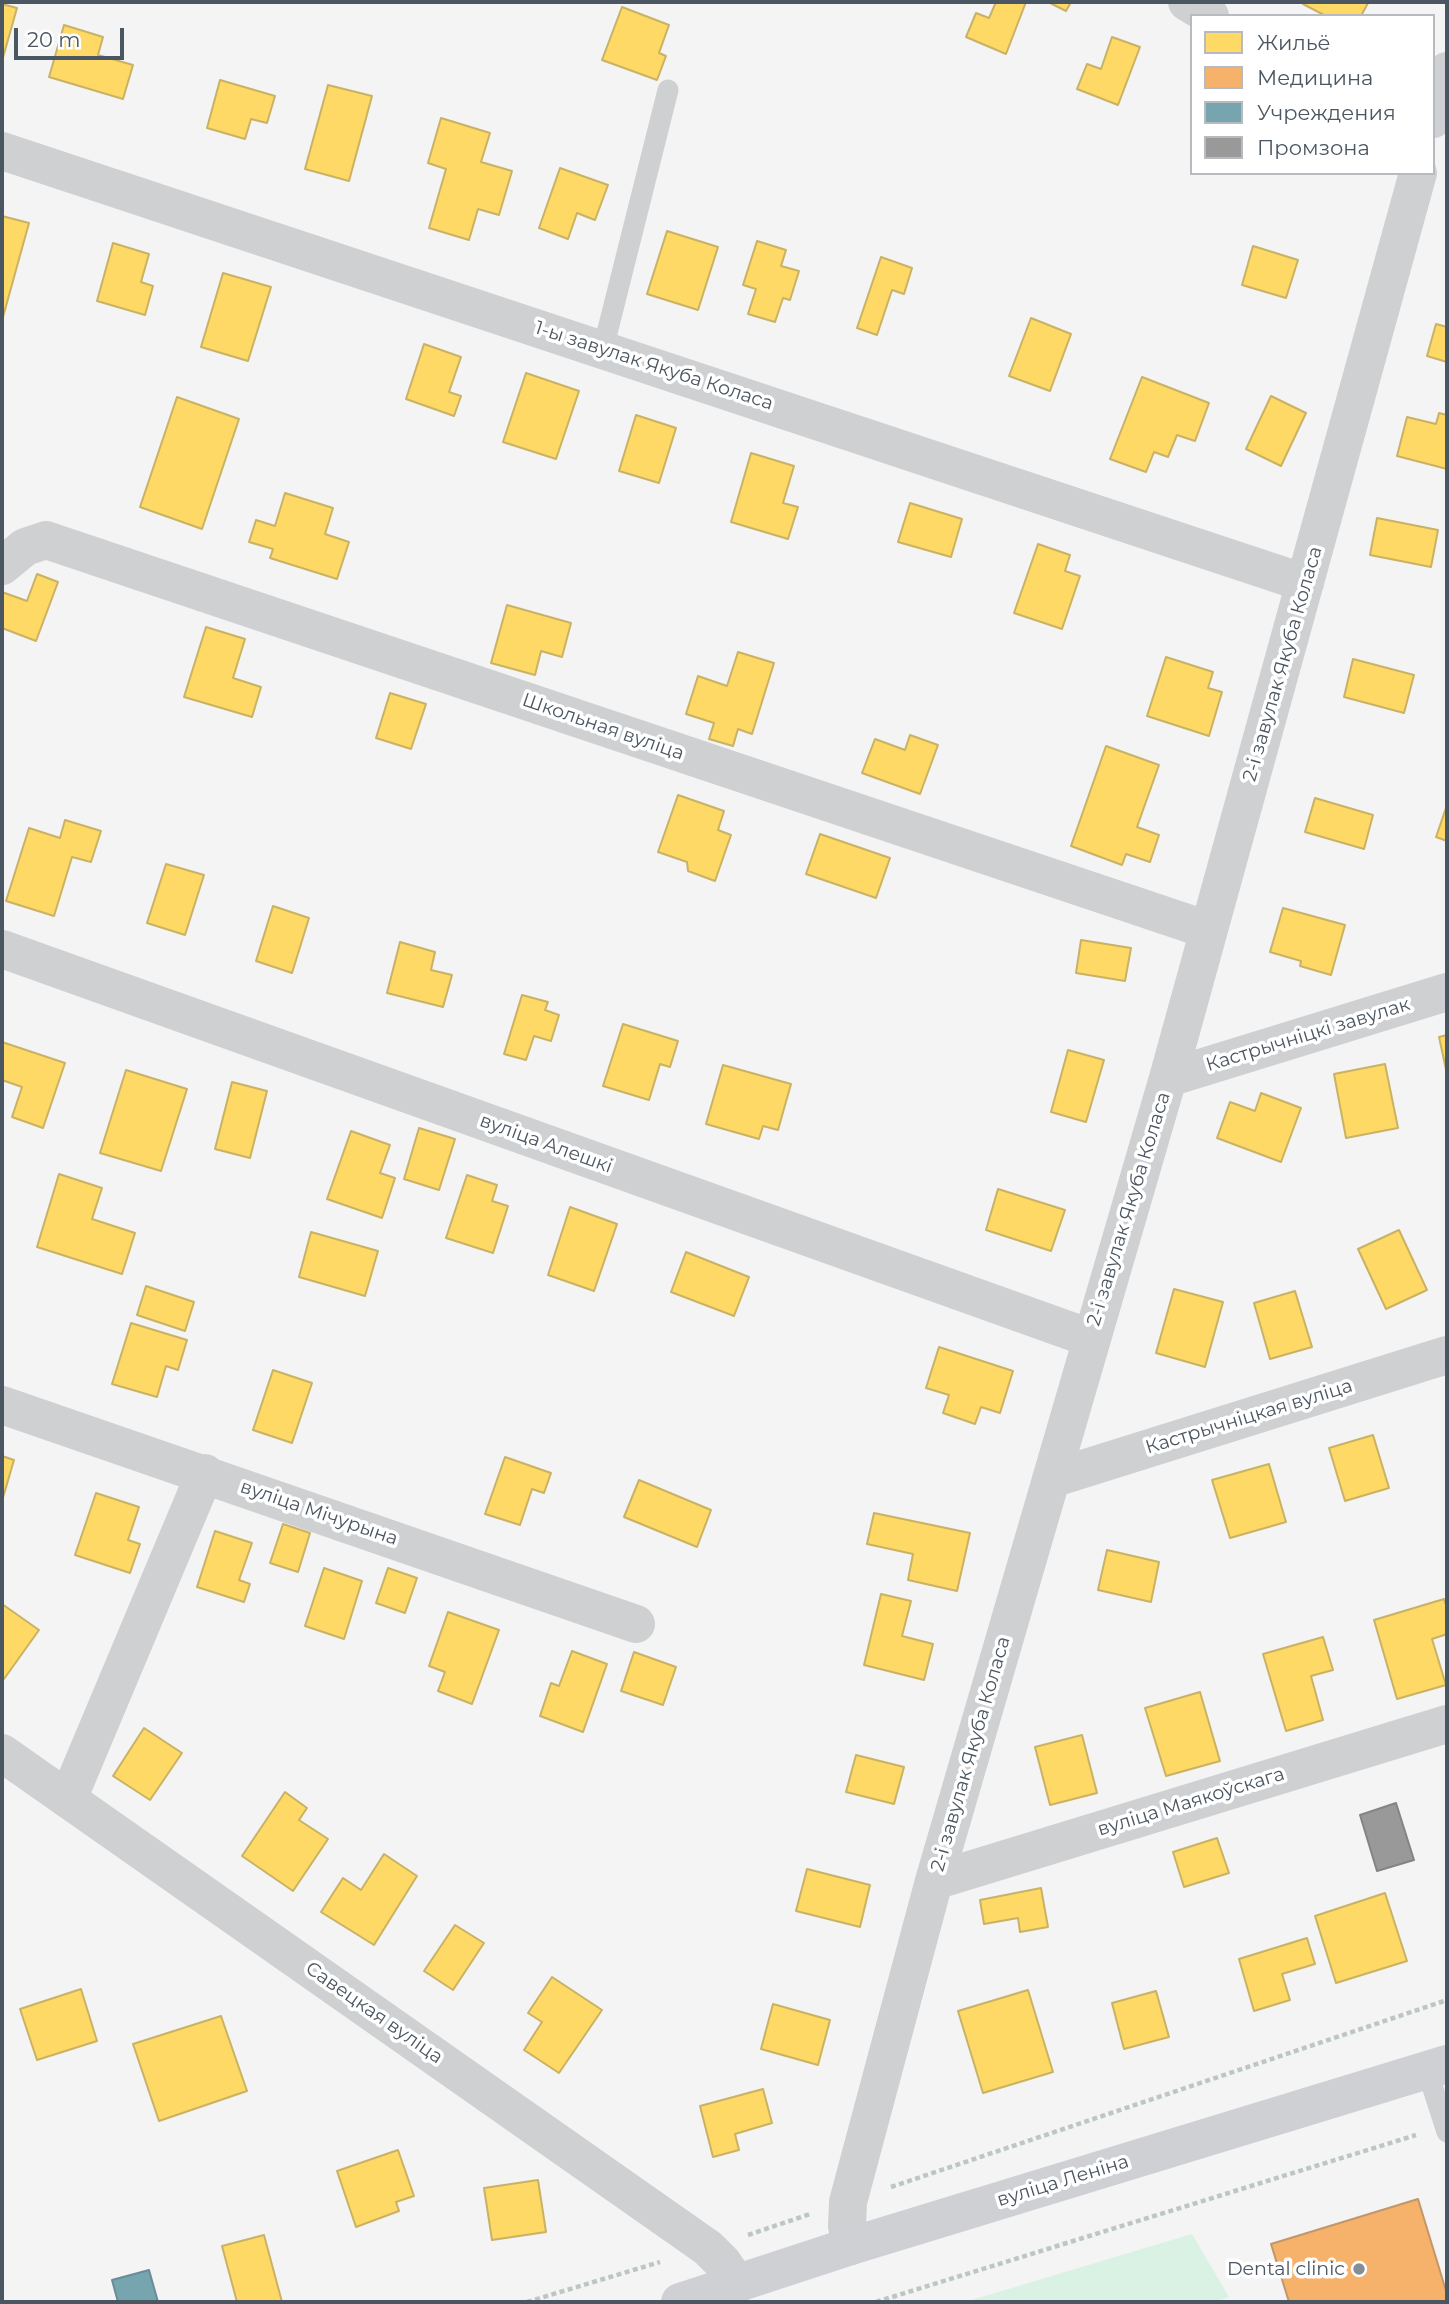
<!DOCTYPE html>
<meta charset="utf-8">
<style>
body{margin:0}
#map{position:relative;width:1449px;height:2304px;overflow:hidden;background:#f4f4f4;font-family:Montserrat,sans-serif}
canvas{display:block}
.frame{position:absolute;inset:0;border:4px solid #4a5661;pointer-events:none}
.legend{position:absolute;left:1190px;top:14px;width:245px;height:161px;box-sizing:border-box;background:#fff;border:2px solid #b7bbc0;margin:0;padding:9px 12px;list-style:none;font-size:21px;color:#4a5661}
.legend li{display:flex;align-items:center;gap:14px;height:35px}
.legend b{width:35px;border:2px solid #b7bbc0}
.scale{position:absolute;left:14px;top:28px;width:110px;height:32px;box-sizing:border-box;border:4px solid #4a5661;border-top:0;padding-left:9px;font-size:21px;line-height:24px;white-space:nowrap;color:#4a5661;-webkit-text-stroke:5px #fff;paint-order:stroke}
</style>
<div id="map">
<canvas width="1449" height="2304"></canvas>
<div class="frame"></div>
<ul class="legend">
<li><b style="height:19px;background:#ffd966"></b>Жильё</li>
<li><b style="height:19px;background:#f6b26b"></b>Медицина</li>
<li><b style="height:19px;background:#76a5af"></b>Учреждения</li>
<li><b style="height:19px;background:#999"></b>Промзона</li>
</ul>
<div class="scale">20 m</div>
</div>
<script>
const context = document.querySelector('canvas').getContext('2d');
context.lineJoin = 'round';
function paint(path, color) { context.fillStyle = color; context.fill(path, 'evenodd'); }
function stroke(path, color, width, dash) { context.strokeStyle = color; context.lineWidth = width; context.lineCap = dash ? 'butt' : 'round'; context.setLineDash(dash || []); context.stroke(path); }
function drawText(font, color, halo, rows, align = 'center') {
  context.font = font + ' Montserrat,sans-serif'; context.lineWidth = 7; context.setLineDash([]); context.textBaseline = 'middle'; context.strokeStyle = halo; context.fillStyle = color; for (const [text, x, y, turn = 0] of rows) {
    context.save(); context.translate(x, y); context.rotate((+turn || 0) * Math.PI / 180); context.textAlign = isNaN(turn) ? turn : align; if (halo) context.strokeText(text, 0, 0); context.fillText(text, 0, 0); context.restore();
  }
}
const green = new Path2D(`
 M1192 2234 1229 2297 1213 2302H965Z`);
const homes = new Path2D(`
 M996 2H1026L1006 54 966 37 976 13 989 18Z
 M1048 2H1071L1066 11Z
 M1305 2H1367L1368 3 1361 16H1326L1303 4Z
 M2 4 17 8 2 61Z
 M622 7 669 25 659 53 666 56 657 80 602 60Z
 M64 25 103 37 98 55 133 65 123 99 49 77Z
 M1112 37 1140 47 1118 105 1077 89 1087 64 1101 69Z
 M220 80 275 96 267 123 251 119 245 139 207 128Z
 M328 85 372 96 349 181 305 169Z
 M441 118 490 133 481 162 512 171 499 215 478 209 469 240 429 228 446 169 428 163Z
 M560 168 608 185 595 220 577 213 568 239 539 228Z
 M2 216 29 223 3 317H2Z
 M667 231 718 247 698 310 647 294Z
 M757 241 786 250 781 266 799 271 790 300 783 298 775 322 748 314 756 289 743 285Z
 M113 243 149 254 141 282 153 286 145 315 97 301Z
 M1253 246 1298 260 1286 298 1242 285Z
 M881 257 912 268 904 294 892 290 877 335 857 328Z
 M223 273 271 287 248 361 201 347Z
 M1031 318 1071 334 1050 391 1009 376Z
 M1436 324 1447 327V362L1427 356Z
 M424 344 461 357 449 392 461 396 454 416 406 399Z
 M526 373 579 391 556 459 503 442Z
 M1142 377 1209 403 1195 441 1177 435 1168 457 1154 452 1146 472 1110 459Z
 M1271 396 1306 413 1281 466 1246 449Z
 M177 397 239 419 202 529 140 507Z
 M1439 413 1447 415V469L1397 456 1407 417 1436 424Z
 M636 415 676 428 659 483 619 471Z
 M751 453 794 466 783 503 798 507 788 539 731 522Z
 M285 493 333 508 325 534 349 542 337 579 270 558 273 549 249 542 256 520 275 526Z
 M910 503 962 519 951 557 898 542Z
 M1377 518 1438 530 1431 567 1370 555Z
 M1038 544 1070 555 1065 571 1080 576 1062 629 1014 613Z
 M37 574 58 582 36 641 2 628V592L27 601Z
 M507 605 571 623 562 657 541 651 535 675 491 663Z
 M206 627 245 639 233 678 261 687 252 717 184 697Z
 M738 652 774 663 752 734 738 729 733 746 709 739 714 723 686 714 698 676 727 686Z
 M1166 657 1213 672 1208 688 1222 692 1209 736 1147 716Z
 M1353 659 1414 675 1404 713 1344 697Z
 M390 693 426 704 411 749 376 738Z
 M910 735 938 745 920 794 862 773 875 739 905 750Z
 M1106 746 1159 765 1137 827 1159 835 1150 862 1126 854 1122 865 1071 846Z
 M678 795 724 811 718 830 731 835 715 881 688 871 687 862 658 852Z
 M1315 798 1373 815 1364 849 1305 832Z
 M1447 805V841L1436 837Z
 M65 820 101 831 91 862 72 857 54 916 6 901 29 828 60 838Z
 M820 834 890 858 876 898 806 874Z
 M166 864 204 875 185 935 147 923Z
 M273 906 309 918 292 973 256 961Z
 M1283 908 1345 925 1331 975 1300 966 1301 961 1270 952Z
 M1081 940 1131 948 1125 981 1076 973Z
 M400 942 435 952 431 970 452 975 443 1007 387 993Z
 M522 995 548 1002 545 1010 559 1015 551 1041 534 1036 526 1060 504 1054Z
 M623 1024 678 1041 670 1067 660 1064 649 1100 603 1086Z
 M1447 1035V1074L1439 1037Z
 M2 1042 65 1063 43 1128 12 1117 22 1087 2 1080Z
 M1068 1050 1104 1060 1086 1122 1051 1112Z
 M1385 1064 1398 1128 1346 1138 1334 1074Z
 M723 1065 791 1084 778 1130 763 1126 759 1139 706 1124Z
 M126 1070 187 1089 161 1171 100 1153Z
 M232 1082 267 1091 250 1158 215 1149Z
 M1261 1093 1301 1108 1281 1162 1217 1138 1230 1102 1255 1111Z
 M419 1128 455 1139 439 1190 404 1179Z
 M351 1131 390 1145 380 1173 395 1178 382 1218 327 1199Z
 M59 1174 102 1188 92 1219 135 1233 122 1274 37 1247Z
 M467 1175 497 1185 492 1201 508 1206 493 1253 446 1238Z
 M998 1189 1065 1210 1051 1251 986 1230Z
 M570 1207 617 1224 594 1291 548 1275Z
 M1399 1230 1427 1290 1386 1309 1358 1249Z
 M311 1232 378 1251 365 1296 299 1277Z
 M686 1252 749 1277 734 1316 671 1292Z
 M146 1286 194 1302 185 1331 137 1315Z
 M1174 1289 1223 1302 1205 1367 1156 1353Z
 M1295 1291 1312 1347 1270 1359 1254 1303Z
 M131 1323 187 1340 178 1370 166 1366 157 1397 112 1384Z
 M939 1347 1013 1371 1000 1413 981 1407 975 1424 943 1413 949 1395 926 1388Z
 M273 1370 312 1383 292 1443 253 1430Z
 M1373 1435 1389 1488 1345 1501 1329 1448Z
 M2 1456 14 1460 2 1501Z
 M505 1457 551 1473 544 1493 532 1489 520 1525 485 1514Z
 M1269 1464 1286 1522 1230 1538 1212 1480Z
 M639 1480 711 1510 697 1547 624 1517Z
 M96 1493 139 1507 128 1540 140 1544 130 1573 75 1555Z
 M874 1513 970 1533 957 1591 908 1580 913 1554 867 1544Z
 M283 1524 310 1533 298 1572 270 1563Z
 M215 1531 252 1543 239 1580 250 1584 244 1602 197 1587Z
 M1107 1550 1159 1562 1151 1602 1098 1590Z
 M324 1568 362 1581 344 1639 305 1626Z
 M388 1568 417 1578 405 1613 376 1603Z
 M881 1594 911 1601 902 1636 933 1644 924 1680 864 1665Z
 M1444 1599 1447 1608V1634L1432 1639 1446 1685 1397 1699 1374 1620Z
 M2 1604 39 1630 4 1679 2 1678Z
 M448 1612 499 1630 472 1704 438 1691 445 1672 429 1666Z
 M1323 1637 1333 1670 1311 1676 1323 1720 1286 1731 1263 1654Z
 M572 1651 607 1664 583 1732 540 1716 551 1683 559 1686Z
 M634 1652 676 1667 663 1705 621 1691Z
 M1200 1692 1220 1761 1166 1776 1145 1708Z
 M144 1728 182 1753 150 1800 113 1776Z
 M1082 1735 1097 1793 1050 1805 1035 1747Z
 M856 1755 904 1767 894 1804 846 1792Z
 M285 1792 307 1808 299 1820 328 1839 293 1891 242 1856Z
 M1217 1838 1229 1873 1184 1887 1173 1852Z
 M384 1854 417 1876 374 1945 321 1912 343 1878 361 1890Z
 M807 1869 870 1885 860 1927 796 1911Z
 M1041 1888 1048 1927 1020 1932 1018 1918 984 1924 980 1900Z
 M1385 1893 1407 1961 1336 1983 1315 1916Z
 M455 1925 484 1943 453 1990 424 1971Z
 M1307 1938 1315 1964 1282 1974 1290 2000 1254 2011 1239 1959Z
 M552 1977 602 2010 559 2073 524 2050 542 2022 528 2013Z
 M81 1989 97 2041 37 2060 20 2009Z
 M1028 1990 1053 2072 983 2093 958 2011Z
 M1156 1991 1169 2037 1124 2049 1112 2003Z
 M773 2004 830 2020 818 2065 761 2049Z
 M221 2016 247 2091 159 2121 133 2044Z
 M763 2089 772 2123 735 2134 739 2150 713 2157 700 2106Z
 M398 2150 414 2196 396 2202 399 2211 356 2227 337 2171Z
 M538 2180 546 2232 492 2240 484 2188Z
 M264 2235 282 2302H237L222 2246Z`);
const health = new Path2D(`
 M1418 2199 1447 2294V2302H1289L1271 2244Z`);
const public = new Path2D(`
 M149 2270 158 2302H118L112 2280Z`);
const industry = new Path2D(`
 M1396 1803 1414 1860 1377 1871 1360 1815Z`);
const path = new Path2D(`
 M891 2187 1447 2000
 M748 2235 810 2214
 M527 2302 660 2262
 M876 2302 1416 2135`);
const service = new Path2D(`
 M603 349 668 90
 M1427 2070 1447 2132`);
const minor = new Path2D(`
 M1187 2 1210 16
 M1433 119 1447 71
 M2 151 1305 583
 M2 566 25 547 46 540 1208 930
 M2 949 1090 1338
 M1168 1078 1447 992
 M2 1405 636 1624
 M1051 1479 1447 1355
 M68 1799 205 1473
 M934 1881 1447 1724
 M851 2246 847 2226 848 2202 934 1881 1168 1078 1418 173`);
const tertiary = new Path2D(`
 M2 1753 708 2248 723 2263 737 2284`);
const secondary = new Path2D(`
 M680 2302 851 2246 1447 2064`);
const markers = [
 [1359,2269,7,"#868d94"]
];
const streetNames = [
 ["1-ы завулак Якуба Коласа",654,366,18],
 ["2-і завулак Якуба Коласа",1283,664,-74],
 ["Школьная вуліца",603,727,19],
 ["Кастрычніцкі завулак",1308,1035,-17],
 ["вуліца Алешкі",546,1144,20],
 ["2-і завулак Якуба Коласа",1129,1209,-73],
 ["Кастрычніцкая вуліца",1249,1417,-17],
 ["вуліца Мічурына",319,1513,19],
 ["2-і завулак Якуба Коласа",971,1754,-74],
 ["вуліца Маякоўскага",1191,1802,-17],
 ["Савецкая вуліца",374,2013,35],
 ["вуліца Леніна",1063,2181,-17]
];
const poiNames = [
 ["Dental clinic",1345,2269]
];
paint(green, '#d9f2e3');
paint(homes, '#ffd966');
stroke(homes, '#c9b264', 2);
paint(health, '#f6b26b');
stroke(health, '#c29668', 2);
paint(public, '#76a5af');
stroke(public, '#698d98', 2);
paint(industry, '#999');
stroke(industry, '#818588', 2);
stroke(path, '#bcc7c4', 4.5, [5, 3.5]);
stroke(service, '#ced0d2', 21);
stroke(minor, '#ced0d2', 38);
stroke(tertiary, '#ced0d2', 38);
stroke(secondary, '#ced0d4', 38);
for (const [x, y, r, color] of markers) { const dot = new Path2D(); dot.arc(x, y, r, 0, 2 * Math.PI); context.fillStyle = color; context.fill(dot); stroke(dot, '#fff', 2.5); }
drawText('19px', '#4a5661', '#fff', streetNames);
drawText('19px', '#4a5661', '#fff', poiNames, 'right');
</script>
